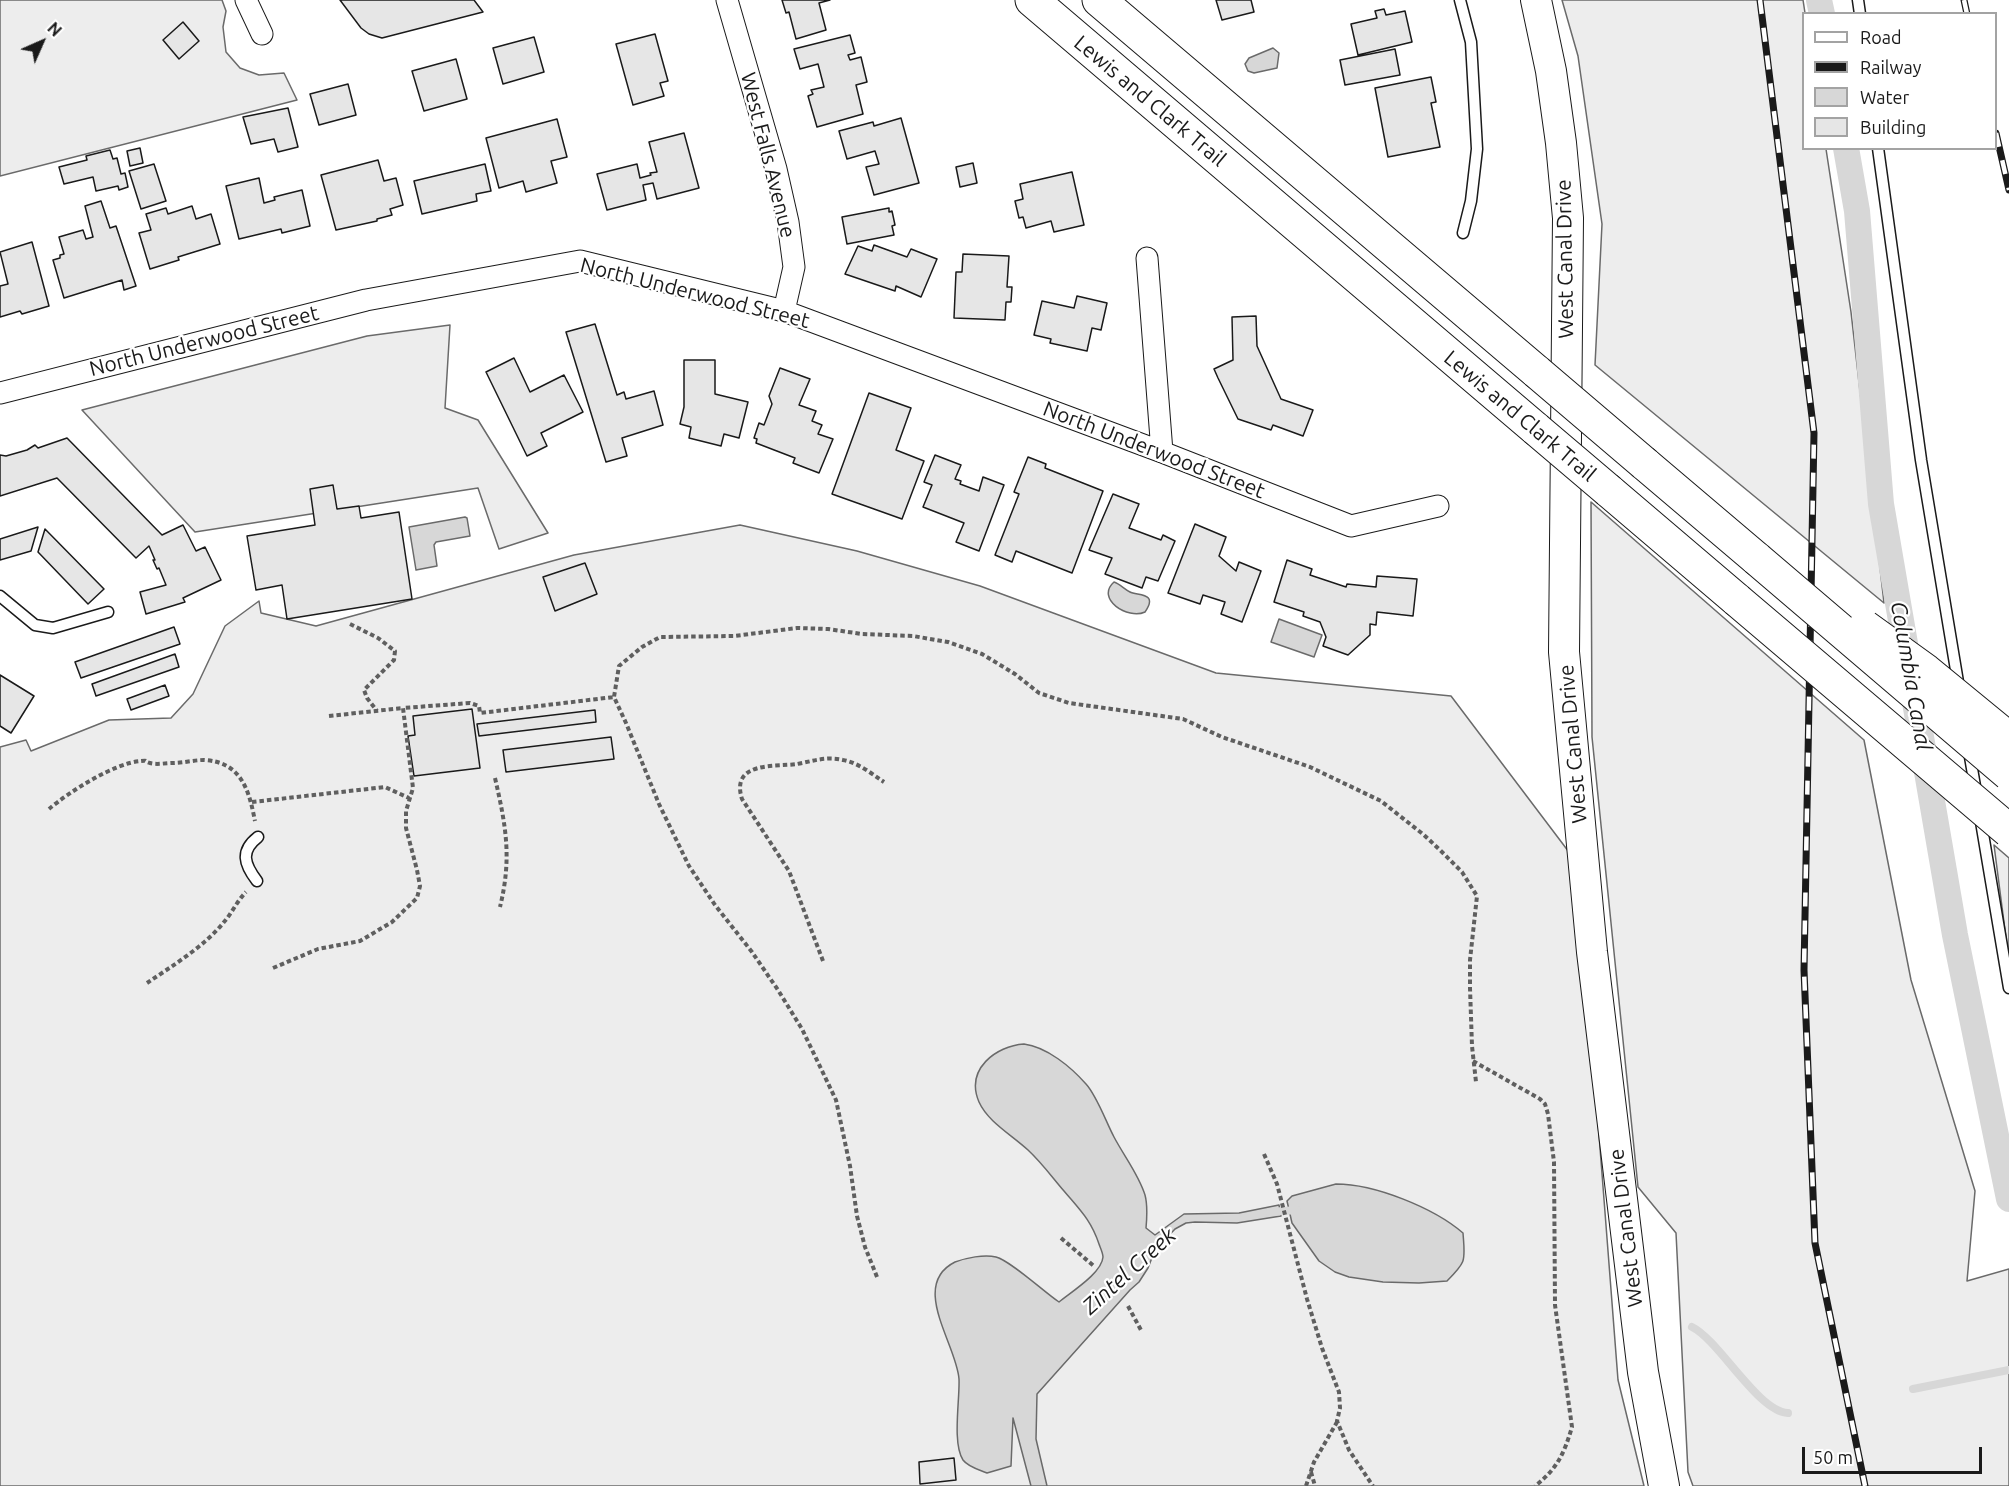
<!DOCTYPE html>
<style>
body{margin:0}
#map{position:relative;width:2009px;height:1486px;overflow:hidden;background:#fff;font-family:Ubuntu,sans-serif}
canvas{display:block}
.legend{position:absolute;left:1802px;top:12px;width:195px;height:138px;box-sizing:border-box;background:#fff;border:2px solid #a3a3a3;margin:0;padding:8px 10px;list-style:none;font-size:18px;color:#1a1a1a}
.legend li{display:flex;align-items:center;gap:12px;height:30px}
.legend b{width:30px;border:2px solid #a3a3a3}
.north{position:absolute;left:12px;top:12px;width:60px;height:60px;-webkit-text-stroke:4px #fff;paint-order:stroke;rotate:45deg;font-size:16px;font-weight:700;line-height:24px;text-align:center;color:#1a1a1a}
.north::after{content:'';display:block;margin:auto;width:21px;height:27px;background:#1a1a1a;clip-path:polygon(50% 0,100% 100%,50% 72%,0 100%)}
.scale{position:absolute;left:1802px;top:1447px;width:180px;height:27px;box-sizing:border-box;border:3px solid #1a1a1a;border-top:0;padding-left:8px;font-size:18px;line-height:21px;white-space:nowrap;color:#1a1a1a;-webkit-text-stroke:4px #fff;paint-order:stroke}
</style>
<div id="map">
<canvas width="2009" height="1486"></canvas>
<ul class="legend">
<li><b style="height:8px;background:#fff"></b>Road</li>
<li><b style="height:8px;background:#1a1a1a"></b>Railway</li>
<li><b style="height:16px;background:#d7d7d7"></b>Water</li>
<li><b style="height:16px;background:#e6e6e6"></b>Building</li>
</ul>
<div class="north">N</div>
<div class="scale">50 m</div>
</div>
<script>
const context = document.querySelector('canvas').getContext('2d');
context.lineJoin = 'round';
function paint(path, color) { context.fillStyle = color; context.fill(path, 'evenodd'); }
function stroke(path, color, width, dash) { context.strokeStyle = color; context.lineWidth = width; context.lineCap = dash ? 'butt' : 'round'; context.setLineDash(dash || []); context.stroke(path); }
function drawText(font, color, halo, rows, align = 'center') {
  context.font = font + ' Ubuntu,sans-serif'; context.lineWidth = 4.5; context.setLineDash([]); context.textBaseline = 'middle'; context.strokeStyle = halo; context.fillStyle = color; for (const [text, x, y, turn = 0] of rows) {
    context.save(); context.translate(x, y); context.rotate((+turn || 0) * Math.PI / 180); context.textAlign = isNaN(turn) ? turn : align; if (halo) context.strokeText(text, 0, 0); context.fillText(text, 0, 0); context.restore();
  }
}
const built = new Path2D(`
 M0 0H222L226 11 223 27 226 52 240 68 259 75 284 73 297 100 0 176Z
 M1562 0H1803L1805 13 1804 14V148L1826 149 1851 312 1884 603 1595 365 1602 224 1578 56Z
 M450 325 445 408 478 420 548 533 499 549 478 488 195 532 82 410 367 336Z
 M1591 502 1864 740 1911 980 1975 1191 1967 1281 2009 1269V1486H1693L1688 1472 1676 1233 1638 1187 1592 737Z
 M740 525 857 551 980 586 1216 673 1451 696 1578 864 1618 1380 1644 1486H0V747L26 740 31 751 109 720 171 718 193 694 225 626 259 601 261 613 316 626 574 555Z
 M1994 845 2009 858V961Z`);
const water = new Path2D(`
 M1273 48 1279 53 1277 68 1254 73 1248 71 1245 64 1249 58Z
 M465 517 467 518 470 536 436 542 434 545 437 566 416 570 409 527Z
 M1114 582C1120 584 1124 589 1130 592 1137 596 1159 592 1145 612 1128 620 1095 599 1114 582Z
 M1279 619 1322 635 1314 657 1271 642Z
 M1024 1044C1047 1047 1071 1067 1086 1084 1097 1096 1106 1122 1114 1137 1124 1156 1139 1175 1145 1195 1148 1206 1147 1217 1146 1228L1155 1235 1184 1214 1239 1213 1279 1205 1281 1216 1237 1223 1195 1222 1186 1223 1175 1229 1155 1250 1148 1268 1139 1282 1130 1290 1037 1394 1036 1439 1047 1486H1031L1013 1418 1011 1466 987 1473C980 1470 968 1467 963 1460 952 1443 960 1399 959 1379 957 1345 909 1285 955 1262 966 1258 984 1254 996 1257 1011 1261 1044 1292 1059 1302 1071 1292 1102 1273 1103 1257 1103 1253 1100 1247 1099 1244 1091 1220 1080 1210 1064 1191 1052 1177 1041 1162 1028 1150 1012 1135 988 1122 979 1102 965 1069 996 1046 1024 1044Z
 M1336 1184C1375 1184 1434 1208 1463 1233 1465 1261 1467 1261 1447 1281L1419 1283 1383 1282 1349 1277 1335 1272 1319 1261 1292 1223 1287 1201 1292 1196Z`);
const stream = new Path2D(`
 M1270 1212 1297 1210
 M1692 1327C1719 1340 1758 1412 1788 1413
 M1913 1389 2009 1370`);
const canal = new Path2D(`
 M1819 0 1822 14
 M1846 148 1857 211 1881 504 1955 935 2009 1199`);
const building = new Path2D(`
 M340 0H474L483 12 382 38 369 34 361 28Z
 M782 0H830L819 3 826 30 796 39 789 12 786 13Z
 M1216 0H1251L1254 12 1222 20Z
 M1384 9 1386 15 1405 11 1412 42 1358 55 1351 24 1377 18 1375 11Z
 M183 22 199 41 179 59 163 40Z
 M655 34 668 81 660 83 664 96 633 105 616 44Z
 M850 35 855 53 848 55 850 60 861 57 867 82 856 85 863 114 817 127 808 96 813 94 811 90 824 87 818 64 800 69 794 49Z
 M534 37 544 72 503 84 493 48Z
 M1395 49 1400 75 1345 85 1340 60Z
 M456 59 467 99 424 111 412 71Z
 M1431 77 1436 102 1431 103 1440 147 1388 157 1375 88Z
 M348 84 356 115 319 125 310 94Z
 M288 108 298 147 278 152 274 139 251 144 243 117Z
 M901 118 919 183 874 195 866 167 879 164 875 151 847 159 839 131 873 122 874 126Z
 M557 119 567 157 551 161 557 183 526 192 523 181 499 188 486 138Z
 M684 133 699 188 657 199 653 183 643 185 646 200 607 210 597 174 637 164 640 178 651 175 650 173 657 172 649 142Z
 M140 148 143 163 130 166 127 151Z
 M110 150 113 159 117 158 121 174 125 173 128 187 119 190 118 186 96 191 93 177 64 184 59 167 87 160 86 156Z
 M378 160 384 181 396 178 403 205 390 209 392 215 377 219V221L336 230 321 175Z
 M973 163 977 183 960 187 956 167Z
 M154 164 166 201 141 209 129 171Z
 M485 164 491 191 476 194 477 201 422 214 414 181Z
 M1072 172 1084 225 1054 232 1051 221 1026 228 1023 217 1019 218 1015 201 1023 199 1020 184Z
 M259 178 264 203 275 200 274 197 302 190 310 226 282 233 281 229 239 239 226 186Z
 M101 201 110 228 116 226 136 286 124 290 122 280 64 298 53 260 60 258V255L64 254 59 237 83 230 86 239 93 237 85 206Z
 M192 206 196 219 211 214 220 244 178 257 179 260 150 269 139 233 151 230 146 214 166 208 168 214Z
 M889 208V212L892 211 895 225 892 226 894 235 847 244 842 217Z
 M32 242 49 306 22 314 20 311 0 317V286L8 284 0 252Z
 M874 245 907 257 911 249 937 259 921 297 896 286 895 291 845 274 858 246 872 251Z
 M963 254 1009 256 1007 287H1012L1011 302H1006L1005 320 954 318 956 272H962Z
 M1077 296 1107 303 1101 330 1092 328 1087 351 1050 343 1051 339 1034 335 1042 301 1074 308Z
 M1256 316 1257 346 1281 399 1313 410 1303 436 1273 425 1271 430 1238 419 1218 378 1214 369 1233 360 1232 317Z
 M595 324 617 395 624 392 626 399 654 391 663 425 622 438 627 456 606 462 566 332Z
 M514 358 530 392 564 375 583 412 541 433 547 446 527 456 486 372Z
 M684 360H715V394L748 402 739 438 724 434 721 446 689 438 691 427 680 424 684 407Z
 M780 368 810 379 799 405 816 411 812 421 822 425 818 434 833 439 819 473 793 463 795 458 756 443 757 439 754 438 759 423 764 425 772 404 769 396Z
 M869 393 911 408 896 450 924 461 902 519 832 494Z
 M67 438 162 535 183 525 196 551 205 547 221 580 183 598 185 602 146 614 140 592 166 585 159 568 157 569 153 560H155L149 546 136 558 57 478 0 496V455L6 456 27 450 35 445 38 448Z
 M935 455 961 465 955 479 961 481 960 484 979 491 983 477 1004 485 979 551 956 542 964 523 923 507 932 485 924 482Z
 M1028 457 1046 464 1045 468 1103 491 1072 573 1016 551 1012 562 995 555 1019 494 1014 492Z
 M333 485 337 509 359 506 361 518 399 512 412 599 287 619 282 585 256 590 247 536 315 525 310 489Z
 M1113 494 1139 504 1129 528 1161 540 1163 535 1175 541 1158 581 1146 577 1142 588 1105 574 1112 558 1089 550Z
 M1195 524 1226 537 1219 556 1236 571 1239 562 1261 571 1242 622 1221 614 1225 602 1203 595 1200 604 1168 593Z
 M38 527 31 551 0 560V539Z
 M45 529 104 589 88 604 38 552Z
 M1287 560 1312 569 1310 575 1346 587 1347 584 1376 587 1377 576 1417 579 1413 616 1377 612 1376 625 1370 624V635L1348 655 1323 646 1326 637 1320 622 1303 616 1304 612 1274 602Z
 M585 563 597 594 555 611 543 577Z
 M174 627 180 644 81 678 75 662Z
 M175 654 179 667 96 696 92 684Z
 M0 675 34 696 11 733 0 726Z
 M165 685 169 696 131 710 127 699Z
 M472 709 480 768 414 776 408 736 415 735 413 716Z
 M595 710 596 722 479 736 477 724Z
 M611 737 614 759 506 772 503 750Z
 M954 1458 956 1480 920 1484 919 1462Z`);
const path = new Path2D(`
 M350 624 378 638 395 651 394 660 364 690 367 698 377 711
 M329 716 403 708
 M495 778C506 826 512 858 500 907
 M252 802 385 787 409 798
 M49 809C69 792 114 763 141 761 150 760 142 761 150 763 156 765 166 763 172 763 183 763 194 760 204 760 242 762 249 791 255 821
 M823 961 789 871 742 799C730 761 776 767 797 764 813 761 827 756 843 760 859 763 872 774 884 782
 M273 968 318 949 360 941 392 922 417 898 420 886 417 870 406 828V811L413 788 403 708 470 703 479 706 480 713 614 697
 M147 983C172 966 205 946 224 922 232 913 237 901 246 892
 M1473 1061 1540 1099 1545 1104 1548 1114 1554 1162 1555 1305 1572 1427C1564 1454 1557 1469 1535 1486
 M1264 1154 1277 1184 1307 1299 1322 1348 1339 1392 1340 1408 1337 1421 1349 1450 1373 1486
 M1061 1238 1095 1267
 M877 1277 865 1247 857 1216 850 1166 836 1100 802 1029 778 990 752 952 715 905 689 866 659 804 626 723 614 697 619 666 642 647 660 637 734 636 797 628 828 629 862 634 913 636 948 642 982 654 1015 674 1039 693 1069 703 1183 719 1222 737 1310 767 1381 801 1424 835 1441 851 1462 872 1477 896 1470 960V988L1472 1046 1476 1082
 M1128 1306 1142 1332
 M1311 1472 1315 1486
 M1306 1486 1314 1462 1337 1422`);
const lane = new Path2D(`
 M1460 0 1471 42 1477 149 1471 201 1463 233
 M1858 0 1860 14
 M1878 148 1921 460 1959 688
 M0 596 35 625 53 628 108 612
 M1969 751 1976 792
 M1980 816 2009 988
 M257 881C244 864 240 851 258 837`);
const street = new Path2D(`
 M246 0 262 34
 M727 0 776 169 788 222 794 267 784 311
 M1147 258 1162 452
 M0 393 366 300 580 261 784 311 1162 452 1351 526 1438 506`);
const secondary = new Path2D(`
 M1536 0 1551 71 1561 143 1568 218 1564 652 1592 952 1643 1372 1664 1486`);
const highway = new Path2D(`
 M1032 0 1536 429
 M1099 0 1537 372
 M1645 464 1757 559
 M1609 491 1737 600`);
const rail = new Path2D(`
 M1760 0 1814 433 1804 970 1815 1243 1865 1486
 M1964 0 1967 14
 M1996 133 2009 190`);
const highwayBridge = new Path2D(`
 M1537 372 1645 464
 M1536 429 1609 491
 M1757 559 2009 774
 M1737 600 2009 831
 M1865 627 1926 671 2009 739`);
const streetNames = [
 ["Lewis and Clark Trail",1150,101,40],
 ["West Falls Avenue",768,155,76],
 ["West Canal Drive",1565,259,-91],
 ["North Underwood Street",695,293,14],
 ["North Underwood Street",204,341,-14],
 ["Lewis and Clark Trail",1520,416,40],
 ["North Underwood Street",1154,450,21],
 ["West Canal Drive",1573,744,-95],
 ["West Canal Drive",1626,1228,-97]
];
const waterNames = [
 ["Columbia Canal",1911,676,80],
 ["Zintel Creek",1129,1271,-42]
];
paint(built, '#ededed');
stroke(built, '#6a6a6a', 1.5);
paint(water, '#d7d7d7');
stroke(water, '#6a6a6a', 1.5);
stroke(stream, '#d7d7d7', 8);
stroke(canal, '#d7d7d7', 26);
paint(building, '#e6e6e6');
stroke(building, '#1a1a1a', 1.5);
stroke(lane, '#1a1a1a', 13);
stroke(street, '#1a1a1a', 23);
stroke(secondary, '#1a1a1a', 32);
stroke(highway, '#1a1a1a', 35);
stroke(path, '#5f5f5f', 4, [4.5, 3]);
stroke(lane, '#fff', 10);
stroke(street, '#fff', 21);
stroke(secondary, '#fff', 30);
stroke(highway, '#fff', 33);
stroke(rail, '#1a1a1a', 7);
stroke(rail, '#fff', 4.5, [14]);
stroke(highwayBridge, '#1a1a1a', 35, []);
stroke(highwayBridge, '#fff', 33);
drawText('21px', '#1a1a1a', '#fff', streetNames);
drawText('italic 22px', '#1a1a1a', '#fff', waterNames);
</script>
